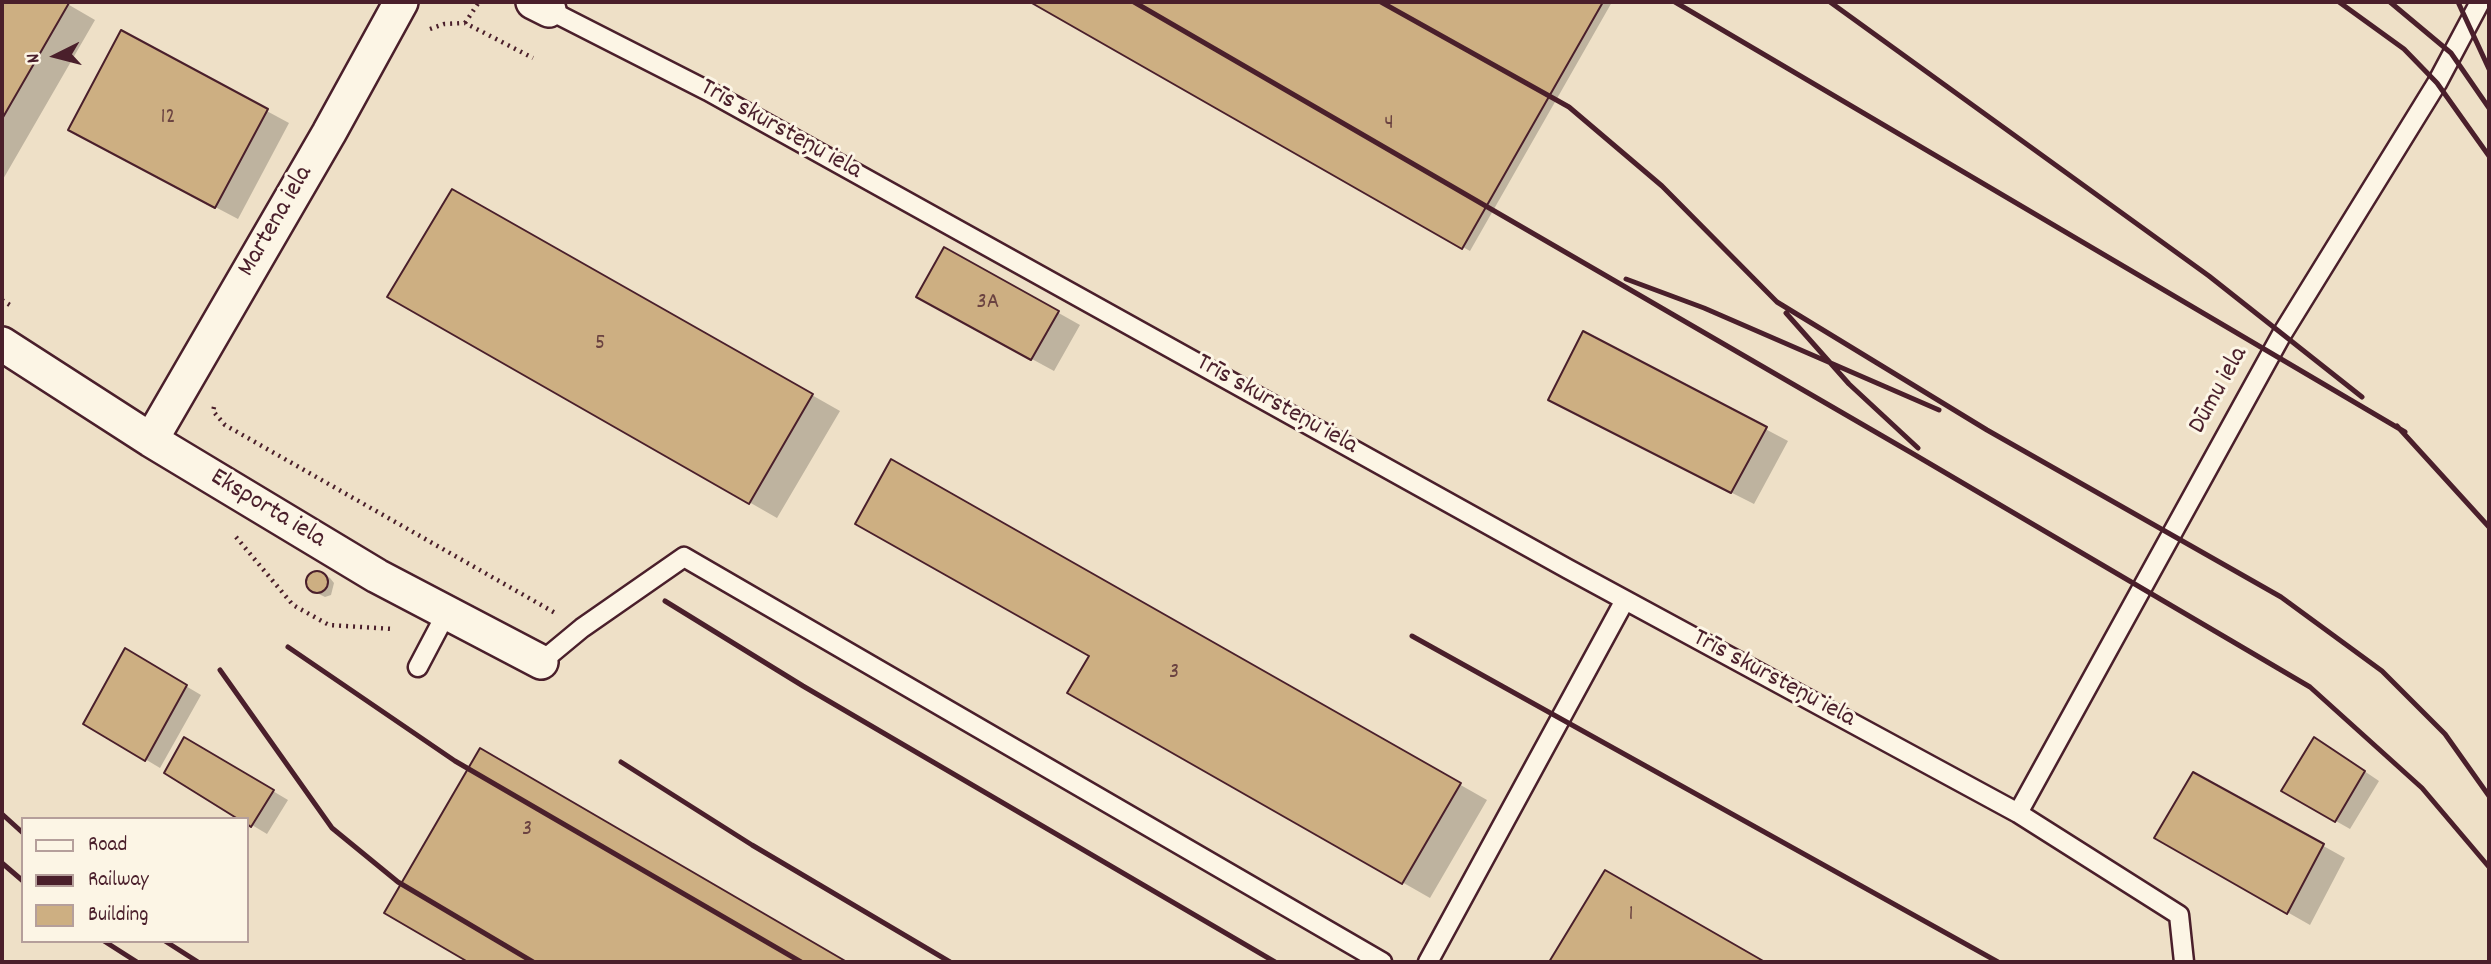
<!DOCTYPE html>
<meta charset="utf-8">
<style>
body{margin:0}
#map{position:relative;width:2491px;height:964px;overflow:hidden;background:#fcf5e5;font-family:Dekko,sans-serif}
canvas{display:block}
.frame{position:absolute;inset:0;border:4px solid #4a1f2b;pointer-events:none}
.legend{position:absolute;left:21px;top:817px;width:228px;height:126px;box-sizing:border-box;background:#fcf5e5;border:2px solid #b59f9b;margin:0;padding:9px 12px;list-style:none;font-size:21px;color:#4a1f2b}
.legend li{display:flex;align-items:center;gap:14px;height:35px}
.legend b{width:35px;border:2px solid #b59f9b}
.north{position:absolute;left:21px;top:21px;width:70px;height:70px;-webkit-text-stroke:5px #fcf5e5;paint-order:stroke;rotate:264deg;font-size:19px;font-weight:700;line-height:28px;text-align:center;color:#4a1f2b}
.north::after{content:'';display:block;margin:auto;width:24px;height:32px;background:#4a1f2b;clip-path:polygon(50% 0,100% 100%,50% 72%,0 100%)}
</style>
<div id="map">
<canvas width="2491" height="964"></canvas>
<div class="frame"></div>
<ul class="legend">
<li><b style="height:9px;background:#fcf5e5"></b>Road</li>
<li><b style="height:9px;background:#4a1f2b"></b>Railway</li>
<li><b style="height:19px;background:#cdaf82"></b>Building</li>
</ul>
<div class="north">N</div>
</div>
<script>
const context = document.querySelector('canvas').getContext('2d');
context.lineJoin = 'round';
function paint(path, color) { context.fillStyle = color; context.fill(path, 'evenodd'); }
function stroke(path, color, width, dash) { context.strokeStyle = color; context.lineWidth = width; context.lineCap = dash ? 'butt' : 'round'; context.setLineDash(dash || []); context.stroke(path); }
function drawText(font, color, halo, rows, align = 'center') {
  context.font = font + ' Dekko,sans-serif'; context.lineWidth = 6; context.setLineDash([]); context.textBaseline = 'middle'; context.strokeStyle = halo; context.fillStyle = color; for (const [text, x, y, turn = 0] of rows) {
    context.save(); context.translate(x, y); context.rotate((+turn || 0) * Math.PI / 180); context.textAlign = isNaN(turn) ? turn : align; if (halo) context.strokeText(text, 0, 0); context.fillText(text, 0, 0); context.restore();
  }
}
const built = new Path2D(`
 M2 2H2489V962H2ZM23 819H247V941H23Z`);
const shadow = new Path2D(`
 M2 2H64L95 20 2 181Z
 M1034 2H1612L1470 251Z
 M122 33 289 123 238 219 92 142Z
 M452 191 840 411 777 518 389 296Z
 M945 249 1080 325 1054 371 940 309Z
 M1584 333 1788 441 1754 504 1572 412Z
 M892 462 1487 800 1430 898 1069 692 1091 655Z
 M314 573H322L330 578 334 583 331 595 325 597 311 590 307 585 308 578Z
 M125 650 201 695 160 768 85 723Z
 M185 739 288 800 267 834 247 822V819Z
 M2330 748 2379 781 2350 829 2283 791Z
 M481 751 843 962H472L387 913Z
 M2194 774 2345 858 2310 925 2157 838Z
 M1605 872 1632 888 1761 962H1551Z`);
const building = new Path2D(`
 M2 2 69 3 2 119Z
 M1030 2H1603L1462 249Z
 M121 30 268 109 215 208 68 130Z
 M452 189 813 394 749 504 387 297Z
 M944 247 1059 311 1031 360 916 297Z
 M1583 331 1767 427 1731 493 1548 400Z
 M891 459 1461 783 1402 884 1067 693 1089 656 855 524Z
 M306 582a11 11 0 1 1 22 0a11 11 0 1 1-22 0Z
 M125 648 187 685 145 761 83 724Z
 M184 737 274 790 251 827 247 824V819H238L164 773Z
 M2314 737 2365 771 2335 822 2281 791Z
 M480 748 847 962H468L384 913Z
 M2193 772 2324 844 2287 914 2154 838Z
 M1605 870 1765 962H1549Z`);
const path = new Path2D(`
 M465 23 479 2
 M430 29 444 24 465 23 533 58
 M2 300 13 307
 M214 407 213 411 225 425 557 614
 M236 537 293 605 329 625 393 629`);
const service = new Path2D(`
 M549 10 708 91 1568 569 2018 813 2179 915 2184 962
 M541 662 582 628 684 557 1382 962
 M418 667 447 612
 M2018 813 2282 334 2437 83 2480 2
 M1428 962 1625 600`);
const minor = new Path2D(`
 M533 2 549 10
 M2 344 151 440 377 576 541 662
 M151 440 329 133 401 2`);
const rail = new Path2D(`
 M1134 2 1910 452 2310 687 2422 788 2489 867
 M1381 2 1569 107 1662 186 1777 302 1987 430 2281 597 2382 671 2445 734 2489 796
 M1675 2 2405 432
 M1830 2 2209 276 2362 397
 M2339 2 2404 49 2437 83 2489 156
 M2390 2 2451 53 2489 108
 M2458 2 2489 69
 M1626 279 1704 308 1939 410
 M1786 313 1849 384 1918 448
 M2397 426 2489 527
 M665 601 803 686 1275 962
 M1412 636 1998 962
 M288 647 455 761 801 962
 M220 670 332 828 398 882 533 962
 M621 762 752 845 950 962
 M2 814 23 833
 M2 863 23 881
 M104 941 137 962
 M165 941 198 962`);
const numberNames = [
 ["12",168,119],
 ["4",1389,125],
 ["3A",988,304],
 ["5",600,345],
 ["3",1174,674],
 ["3",527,831],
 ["1",1631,916]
];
const streetNames = [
 ["Trīs skursteņu iela",780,131,29],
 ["Martena iela",277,222,-60],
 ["Dūmu iela",2220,391,-61],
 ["Trīs skursteņu iela",1276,406,29],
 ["Eksporta iela",267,510,31],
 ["Trīs skursteņu iela",1773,680,28]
];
paint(built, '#eee0c7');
paint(shadow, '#0003');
paint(building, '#cdaf82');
stroke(building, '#4a1f2b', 2);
stroke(service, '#4a1f2b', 23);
stroke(minor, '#4a1f2b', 38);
stroke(path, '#4a1f2b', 4.5, [2, 5]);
stroke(service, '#fcf5e5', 18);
stroke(minor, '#fcf5e5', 33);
stroke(rail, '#4a1f2b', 5);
drawText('23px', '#6b4341', null, numberNames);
drawText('26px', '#4a1f2b', '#fcf5e5', streetNames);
</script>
